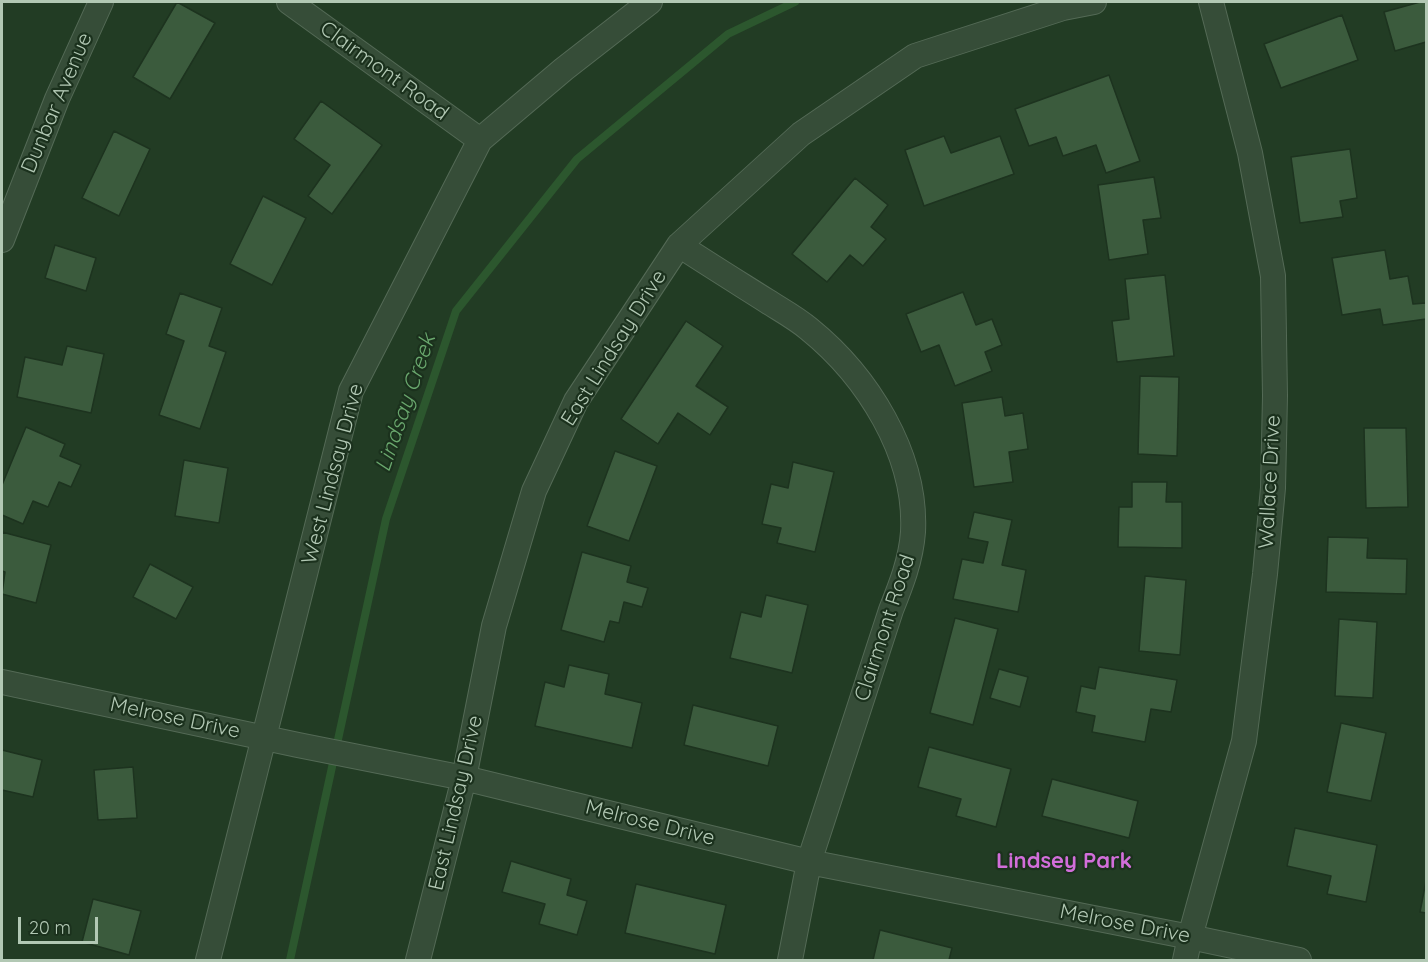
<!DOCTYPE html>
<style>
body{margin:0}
#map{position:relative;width:1428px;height:962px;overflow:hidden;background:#223c24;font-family:Quicksand,sans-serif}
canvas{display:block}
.frame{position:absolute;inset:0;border:3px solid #b2c8b4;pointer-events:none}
.scale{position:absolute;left:18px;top:917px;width:80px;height:27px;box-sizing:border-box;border:3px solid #b2c8b4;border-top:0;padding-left:8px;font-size:18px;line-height:21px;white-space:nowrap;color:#b2c8b4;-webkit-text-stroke:4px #1b311d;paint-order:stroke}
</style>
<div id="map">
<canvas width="1428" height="962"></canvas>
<div class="frame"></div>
<div class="scale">20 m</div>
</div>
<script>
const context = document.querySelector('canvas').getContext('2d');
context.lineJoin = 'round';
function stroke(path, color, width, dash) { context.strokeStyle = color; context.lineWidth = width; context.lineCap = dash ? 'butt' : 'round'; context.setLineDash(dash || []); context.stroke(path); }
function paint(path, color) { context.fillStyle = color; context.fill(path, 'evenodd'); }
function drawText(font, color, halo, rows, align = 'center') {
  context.font = font + ' Quicksand,sans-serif'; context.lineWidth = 4.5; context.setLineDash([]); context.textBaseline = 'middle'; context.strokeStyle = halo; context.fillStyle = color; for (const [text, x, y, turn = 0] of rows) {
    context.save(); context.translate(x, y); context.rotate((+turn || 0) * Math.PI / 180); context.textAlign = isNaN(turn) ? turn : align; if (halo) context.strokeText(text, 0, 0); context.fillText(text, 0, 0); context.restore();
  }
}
const stream = new Path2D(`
 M290 960 386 519 456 311 577 159 728 34 795 2`);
const building = new Path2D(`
 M177 2 215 23 170 99 133 77Z
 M1420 2H1426V42L1395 51 1384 12Z
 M1342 15 1358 60 1281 88 1264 44Z
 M1109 75 1140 161 1106 173 1096 145 1063 156 1056 137 1029 146 1015 109Z
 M321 101 382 145 332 214 308 196 330 165 294 139Z
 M114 131 150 149 119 216 82 198Z
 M944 136 951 153 1000 136 1014 174 924 206 905 150Z
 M1350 149 1357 198 1340 201 1343 217 1300 223 1291 157Z
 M1154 177 1161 218 1143 220 1148 254 1109 260 1098 185Z
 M855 178 888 205 871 227 886 239 863 266 850 255 827 282 792 254Z
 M263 196 306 218 272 285 230 264Z
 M55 245 96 258 86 291 45 278Z
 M1385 250 1390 279 1408 276 1413 304 1426 303V319L1383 325 1380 309 1342 315 1332 258Z
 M1165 275 1174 356 1117 362 1112 321 1129 319 1125 279Z
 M963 292 976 325 992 319 1002 345 985 352 992 371 955 386 939 345 921 352 906 314Z
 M180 293 222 308 209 346 226 352 200 429 159 415 184 341 166 334Z
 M686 321 723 346 696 386 728 407 710 435 678 413 658 444 621 419Z
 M67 346 104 354 91 413 17 397 25 357 62 365Z
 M1140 376 1179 377 1177 456 1138 454Z
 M1002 397 1005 416 1023 413 1028 449 1009 452 1013 482 974 487 962 403Z
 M26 427 65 444 60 456 81 465 71 487 59 482 48 507 33 501 23 524 2 515V485Z
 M1364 428H1406L1408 507 1366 508Z
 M615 451 657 466 629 541 587 526Z
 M184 460 228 468 219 523 175 516Z
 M793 462 834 472 815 552 777 543 781 528 762 524 771 484 788 488Z
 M1132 482H1167L1166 502H1182V548L1118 547 1119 507H1132Z
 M974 512 1012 520 1002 565 1026 570 1018 612 953 599 962 559 983 563 988 542 968 538Z
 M2 532 51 545 36 603 2 594 5 572 2 571Z
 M1328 537 1368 538 1367 558 1407 559 1406 594 1326 592Z
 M582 552 631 566 627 582 648 588 642 607 624 602 619 623 610 621 604 642 561 630Z
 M150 564 193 587 176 619 133 597Z
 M1145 576 1186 580 1180 655 1139 651Z
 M766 595 808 605 792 673 730 658 741 612 761 617Z
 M955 618 998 629 973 725 930 713Z
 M1339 619 1377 622 1373 698 1335 696Z
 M569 665 609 674 605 694 642 703 632 748 535 726 545 682 564 687Z
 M1099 667 1177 680 1171 712 1151 709 1145 742 1092 732 1095 716 1076 712 1081 686 1095 689Z
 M999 669 1028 677 1020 707 990 698Z
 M693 705 778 726 768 766 684 745Z
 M1341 723 1386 733 1371 801 1327 792Z
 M929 747 1011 769 996 827 956 816 961 799 918 787Z
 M2 750 42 760 33 797 2 790Z
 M133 767 137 818 98 820 94 770Z
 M1052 779 1138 801 1129 838 1042 816Z
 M1295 828 1377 845 1366 902 1327 894 1331 876 1287 866Z
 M511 861 571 879 567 895 587 901 577 935 539 924 545 904 502 892Z
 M1426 881V913L1420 912Z
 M636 884 726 905 715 954 625 933Z
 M93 899 141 911 129 955 82 942Z
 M880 930 952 948 949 960H873Z`);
const minor = new Path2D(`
 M289 2 480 140
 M2 240 57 99 101 2
 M679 245C708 264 737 282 767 301 781 310 796 318 809 329 867 376 917 454 913 532 911 560 901 585 891 610L809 862 790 960
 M2 682 298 745 464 778 809 862 1190 937 1299 960
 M208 960 351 391 480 140 564 69 650 2
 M418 960 464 778 494 626 534 491 576 401 679 245 801 134 915 56 1063 8 1094 2
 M1185 960 1190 937 1244 741 1265 574 1273 488 1275 396 1273 276 1250 153 1211 2`);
const streetNames = [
 ["Clairmont Road",384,71,36],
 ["Dunbar Avenue",57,103,-67],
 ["East Lindsay Drive",614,348,-58],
 ["West Lindsay Drive",333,474,-75],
 ["Wallace Drive",1270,482,-87],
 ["Clairmont Road",885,628,-72],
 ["Melrose Drive",175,718,12],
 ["East Lindsay Drive",456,803,-77],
 ["Melrose Drive",650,823,14],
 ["Melrose Drive",1125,924,11]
];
const waterNames = [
 ["Lindsay Creek",406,403,-71]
];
const neighbourhoodNames = [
 ["Lindsey Park",1064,861]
];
stroke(stream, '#2c572e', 8);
paint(building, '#3b5b3d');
stroke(building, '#1d331f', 1.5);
stroke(minor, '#546a56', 26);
stroke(minor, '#364d38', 24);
drawText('21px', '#b2c8b4', '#1b311d', streetNames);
drawText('italic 22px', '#6aa86e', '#1b311d', waterNames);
drawText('bold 22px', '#d26eda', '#1b311d', neighbourhoodNames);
</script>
